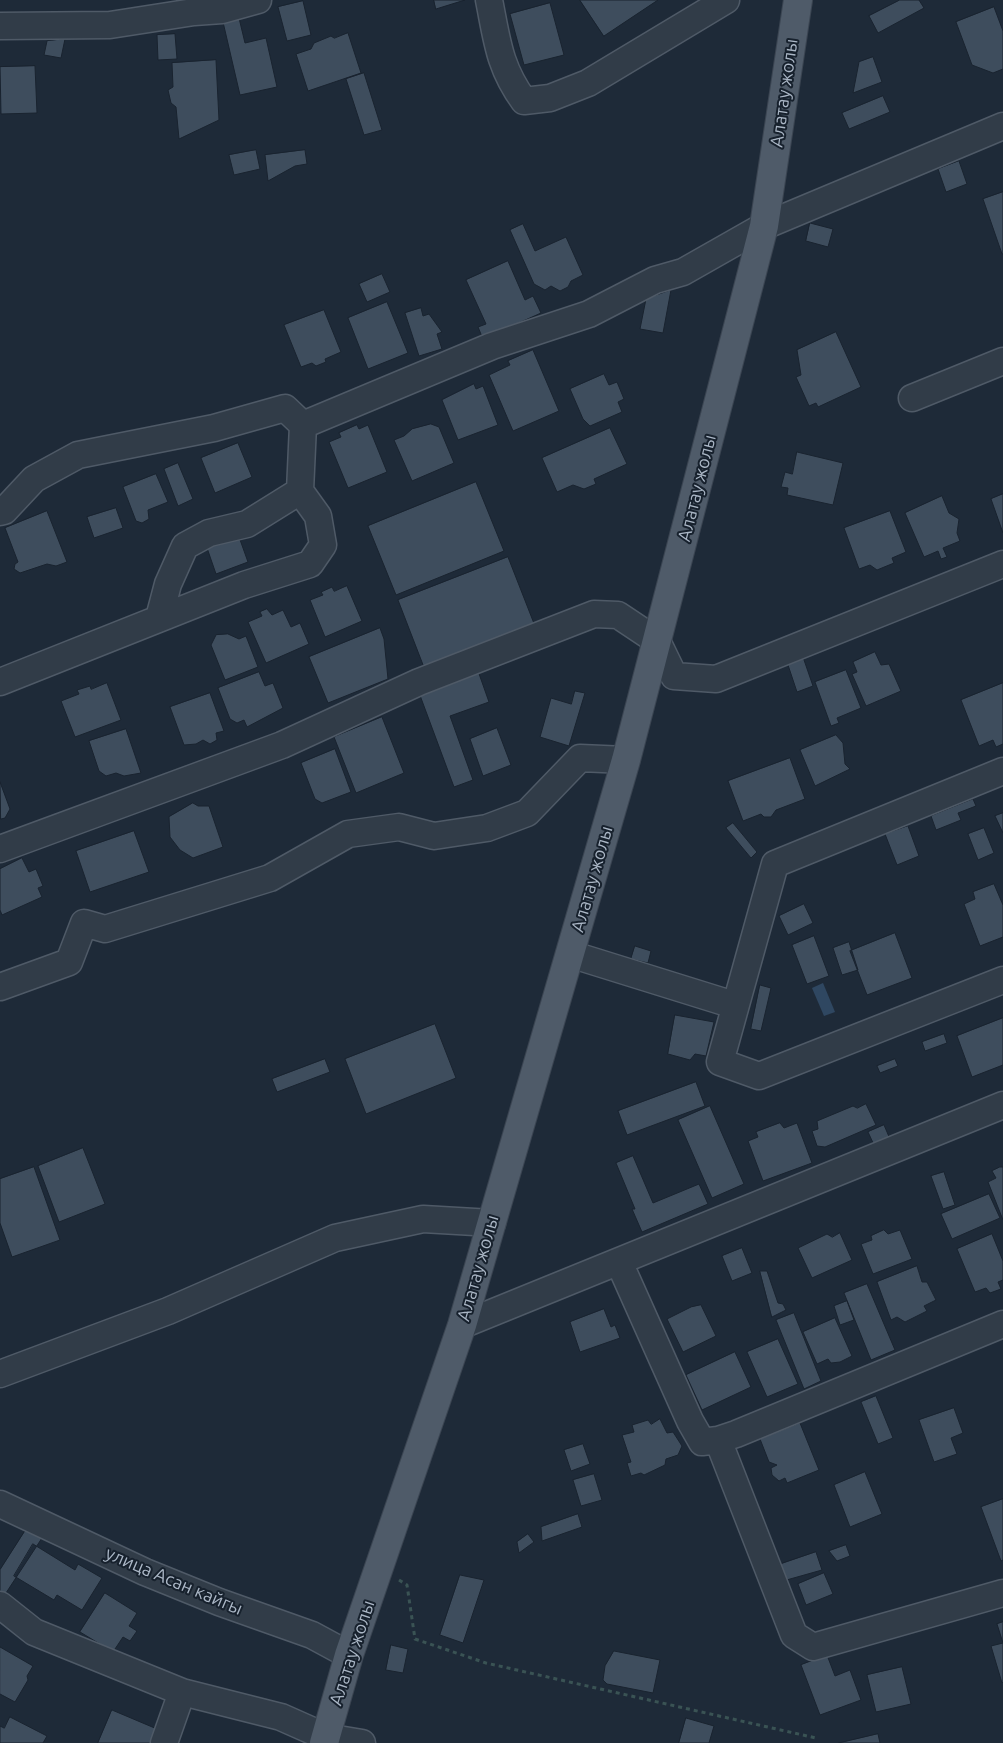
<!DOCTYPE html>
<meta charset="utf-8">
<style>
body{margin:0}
canvas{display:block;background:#1e2a38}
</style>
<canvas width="1003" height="1743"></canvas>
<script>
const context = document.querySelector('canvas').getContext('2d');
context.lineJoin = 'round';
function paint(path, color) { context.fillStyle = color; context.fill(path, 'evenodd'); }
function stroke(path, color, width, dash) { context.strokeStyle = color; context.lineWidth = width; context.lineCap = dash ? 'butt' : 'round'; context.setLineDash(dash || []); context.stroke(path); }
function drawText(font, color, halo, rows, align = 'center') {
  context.font = font + ' Ubuntu,sans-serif'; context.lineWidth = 4; context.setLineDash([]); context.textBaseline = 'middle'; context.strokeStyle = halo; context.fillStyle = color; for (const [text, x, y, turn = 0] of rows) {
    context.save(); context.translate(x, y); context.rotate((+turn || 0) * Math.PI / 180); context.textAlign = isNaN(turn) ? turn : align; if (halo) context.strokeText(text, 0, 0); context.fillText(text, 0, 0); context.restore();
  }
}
const water = new Path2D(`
 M823 983 835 1012 824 1016 812 988Z`);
const building = new Path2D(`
 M434 0H465L436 9Z
 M580 0H658L604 36Z
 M900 0H919L924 8 878 33 869 16Z
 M303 1 311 35 287 41 278 7Z
 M550 3 564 55 524 65 510 14Z
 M994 7 1003 31V69L993 73 972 65 956 22Z
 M239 18 245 43 266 38 277 87 240 95 223 22Z
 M348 33 361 73 308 91 296 54 311 49 314 43 331 36 334 38Z
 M175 34 177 59 158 60 157 35Z
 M65 39 61 58 44 55 47 41Z
 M873 57 882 82 853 93 859 62Z
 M216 60 219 120 179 139 176 107 171 103 168 90 173 87 172 63Z
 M35 66 37 113 1 114 0 67Z
 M364 73 382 130 364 135 346 79Z
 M883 96 890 112 849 129 842 113Z
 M256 150 260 169 234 175 229 155Z
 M305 150 307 164 295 166 268 181 265 155Z
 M959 161 967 184 946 192 938 169Z
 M1003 192V254H1002L983 199Z
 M810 223 833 229 828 247 806 241Z
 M523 224 535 251 566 237 583 275 571 281 568 287 560 291 551 286 545 290 534 284 510 230Z
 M508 261 525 300 533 296 541 313 483 339 478 327 486 324 466 280Z
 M382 274 390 292 367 302 359 284Z
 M671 290 663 333 640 329 646 299Z
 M387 302 408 353 368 369 348 318Z
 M421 308 423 316 429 314 442 332 437 334 442 349 419 356 405 313Z
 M324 310 341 352 325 359 326 362 316 366 312 363 301 367 284 325Z
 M836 332 861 387 818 407 816 403 809 406 796 377 801 375 797 350Z
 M533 350 559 411 513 431 489 375 510 365 508 361Z
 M604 374 609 385 617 382 624 399 618 402 622 412 590 426 583 419 570 389Z
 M474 384 476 389 483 386 498 425 458 440 442 400Z
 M431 424 439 427 454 463 412 481 394 440 404 436 412 429Z
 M357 425 359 429 368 425 387 472 348 488 329 442 341 437 339 433Z
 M610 428 627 464 594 479 596 484 584 489 573 485 557 492 542 458Z
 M238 443 252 477 215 493 201 458Z
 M797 452 843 463 833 505 787 495 788 488 781 487 785 472 792 474Z
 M178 463 193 499 178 506 164 469Z
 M156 474 168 502 148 510 149 519 142 523 136 521 123 487Z
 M476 482 504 551 396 595 368 526Z
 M1003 494V533L991 499Z
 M942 496 949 513 959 519 957 533 960 541 943 548 947 557 941 559 938 551 924 557 905 513Z
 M116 508 123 528 94 538 87 517Z
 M47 511 67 562 56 566 47 564 20 573 14 569 15 564 18 562 5 528Z
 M890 511 906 552 892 558 894 563 877 570 870 565 859 569 844 528Z
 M238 534 248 562 216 574 206 545Z
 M508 557 535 626 425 670 398 600Z
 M347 586 362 621 325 637 310 600 323 595 321 592 332 587 334 591Z
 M267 609 272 615 283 610 291 627 300 623 309 644 266 663 248 622 262 616 260 612Z
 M380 628 384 639 388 679 328 703 309 657Z
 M228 634 239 639 246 636 258 667 225 680 211 645 216 635Z
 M875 652 881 665 889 664 901 691 866 706 852 674 857 672 853 662Z
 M803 657 813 686 797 692 787 662Z
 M477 668 489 702 450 716 473 780 454 787 418 690Z
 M846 670 861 708 837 718 839 723 831 726 815 682Z
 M259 672 265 686 273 683 283 708 247 727 244 720 237 723 230 719 218 688Z
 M107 683 121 720 75 737 61 701 79 694 77 690 90 686 91 689Z
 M1003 683V744L996 747 993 740 979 746 961 700Z
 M575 691 585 693 569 746 540 737 551 698 571 704Z
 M210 693 224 731 216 733 217 740 210 744 203 740 196 744 184 745 170 707Z
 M382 717 404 773 356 793 334 737Z
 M497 728 511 765 483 776 470 739Z
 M126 729 141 773 124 776 116 773 106 776 99 771 89 741Z
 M836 735 843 743 845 764 850 769 815 786 800 750Z
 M335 749 351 792 322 803 315 799 301 763Z
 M790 758 805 799 776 810 771 817H764L761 814 743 821 728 781Z
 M0 782 10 809 5 818 1 819Z
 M973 799 976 806 958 813 961 820 936 830 931 816Z
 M193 803 198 806H209L223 847 193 858 180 850 170 837 169 817Z
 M1003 813V833L995 816Z
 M733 823 757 852 751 858 726 828Z
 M908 826 919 856 897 865 885 834Z
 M984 828 994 853 978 860 968 834Z
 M134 831 149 872 90 892 76 851Z
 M22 858 29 872 36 869 43 886 38 888 42 897 2 915 0 910V869Z
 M994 884 1003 905V937L980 946 964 904 975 899 973 892Z
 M804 904 813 923 788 935 779 916Z
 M895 933 912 978 867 995 850 951Z
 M814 936 829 976 807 984 792 945Z
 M849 942 858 970 842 975 833 948Z
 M635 946 651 951 648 963 631 959Z
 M760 985 771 988 761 1031 751 1029Z
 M675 1015 714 1022 706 1056 695 1054 690 1060 668 1054Z
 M1003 1018V1065L972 1077 957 1036Z
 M435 1024 456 1078 366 1114 345 1059Z
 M944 1034 947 1043 925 1051 922 1042Z
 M325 1059 330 1072 277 1092 272 1079Z
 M895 1059 898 1066 880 1073 877 1066Z
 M696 1082 705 1106 627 1135 618 1111Z
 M866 1104 876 1125 825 1147 817 1146 812 1131 818 1129 817 1121 853 1106 857 1108Z
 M710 1106 744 1184 712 1198 678 1120Z
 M780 1123 784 1128 797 1123 812 1163 763 1181 748 1141 758 1137 756 1132Z
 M884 1125 890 1139 874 1145 868 1132Z
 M83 1148 105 1204 59 1222 38 1166Z
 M633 1156 653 1203 699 1184 708 1204 642 1232 632 1209H635L616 1163Z
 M34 1167 60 1240 12 1257 0 1223V1179Z
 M1000 1167H1003V1220L988 1182 996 1178 992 1171Z
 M944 1172 955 1205 943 1209 931 1176Z
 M989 1194 1000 1218 952 1239 941 1214Z
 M884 1230 888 1234 900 1230 912 1259 873 1274 861 1244 872 1240 871 1236Z
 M840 1233 852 1260 812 1278 798 1248 827 1234 832 1237Z
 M992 1234 1003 1261V1280L998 1282 1001 1289 990 1293 986 1288 975 1292 957 1249Z
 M742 1248 752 1273 732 1281 722 1256Z
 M917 1266 922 1282H927L936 1300 924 1306 927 1311 905 1322 897 1317 891 1320 877 1282Z
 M760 1271H767L778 1303 783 1304 786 1310 772 1317Z
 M867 1284 895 1350 871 1360 844 1293Z
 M847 1301 854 1320 840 1325 834 1306Z
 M701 1305 716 1336 683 1352 667 1319 691 1307Z
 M604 1309 611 1327 615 1325 620 1338 580 1352 570 1322Z
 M794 1313 821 1381 804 1389 776 1320Z
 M835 1318 852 1356 840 1362 831 1363 828 1359 817 1364 803 1332Z
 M778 1339 798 1384 767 1397 747 1352Z
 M735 1352 751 1387 702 1410 686 1375Z
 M876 1396 893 1438 878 1444 861 1402Z
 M954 1408 963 1433 951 1438 957 1454 934 1462 919 1420Z
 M660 1419 667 1433 673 1432 682 1446 678 1455 666 1459 665 1465 644 1475 641 1473 631 1476 627 1463 631 1462 622 1435 634 1432 632 1425 648 1420 651 1424Z
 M800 1423 819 1470 787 1483 785 1478 779 1481 772 1475 771 1468 777 1465 769 1462 760 1439Z
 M583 1444 590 1464 571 1471 564 1450Z
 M865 1472 882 1514 850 1527 834 1485Z
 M594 1474 602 1500 581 1506 573 1480Z
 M1003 1499V1560L1001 1561 981 1507Z
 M578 1514 582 1527 542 1541 541 1527Z
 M27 1528 42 1538 4 1596 0 1593V1570Z
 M528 1534 534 1542 519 1553 517 1542Z
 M33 1544 75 1570 78 1564 102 1578 82 1610 57 1595 54 1600 14 1576Z
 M846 1545 850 1556 837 1561 829 1551Z
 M816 1552 822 1570 783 1581 778 1565Z
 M824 1573 833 1594 806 1605 798 1584Z
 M460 1575 484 1580 463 1643 440 1635Z
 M105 1593 137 1613 129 1626 137 1631 130 1641 123 1637 113 1652 80 1632Z
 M1003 1622V1682L1002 1683 991 1646 1003 1643 997 1624Z
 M391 1645 408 1649 403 1673 386 1670Z
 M0 1647 33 1666 27 1676 28 1680 15 1702 0 1694Z
 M614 1651 660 1660 653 1693 607 1684 603 1680 605 1666Z
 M827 1655 835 1676 850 1670 861 1700 820 1715 801 1665Z
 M902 1667 911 1704 876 1712 867 1675Z
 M112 1710 157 1729 151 1743H98Z
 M10 1717 47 1736 43 1743H0V1726L4 1728Z
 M686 1718 714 1726 709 1743H679Z
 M878 1734 880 1743H839Z`);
const path = new Path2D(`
 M399 1580 407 1585 415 1639 486 1663 816 1738`);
const minor = new Path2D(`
 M489 0C497 40 499 67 524 101L550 98 588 83 726 0
 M0 26 110 25 194 12 222 10 258 0
 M912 398 1003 361
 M0 512 4 511 34 479 78 455 214 428 285 408 303 425
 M159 618 168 584 185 546 209 533 247 524 300 491
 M0 682 244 585 310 564 323 545 318 516 300 491 303 425 492 346 589 314 655 280 683 272 764 226 1003 126
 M1003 771 775 864 720 1062 759 1076 1003 980
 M0 849 282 745 419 682 594 614 618 615 657 641 674 676 716 679 1003 564
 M570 954 734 1005
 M0 987 69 962 84 923 105 929 270 878 348 834 399 827 434 836 487 828 527 813 580 758 626 760
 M619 1262 690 1421 702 1442 718 1440 736 1434 1003 1324
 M462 1325 1003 1105
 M0 1374 168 1311 335 1238 423 1219 492 1223
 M718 1440 794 1635 813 1647 1003 1593
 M0 1504 145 1572 219 1602 312 1635 349 1655
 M0 1605 34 1632 182 1692 164 1743
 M182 1692 281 1717 326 1737 362 1743`);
const major = new Path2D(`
 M324 1743 349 1655 462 1325 626 760 764 226 798 0`);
const streetNames = [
 ["Алатау жолы",784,93,-82],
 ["Алатау жолы",697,488,-76],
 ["Алатау жолы",592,879,-74],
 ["Алатау жолы",478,1268,-74],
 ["улица Асан кайгы",174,1581,23],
 ["Алатау жолы",352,1653,-72]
];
paint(water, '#2f4761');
paint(building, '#3e4d5d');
stroke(building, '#19232f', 1);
stroke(minor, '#4f5a67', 29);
stroke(major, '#3b4552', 30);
stroke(path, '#3a5354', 3, [4, 4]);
stroke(minor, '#313c48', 26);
stroke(major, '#4f5b69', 28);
drawText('18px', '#abb7c6', '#17212d', streetNames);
</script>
